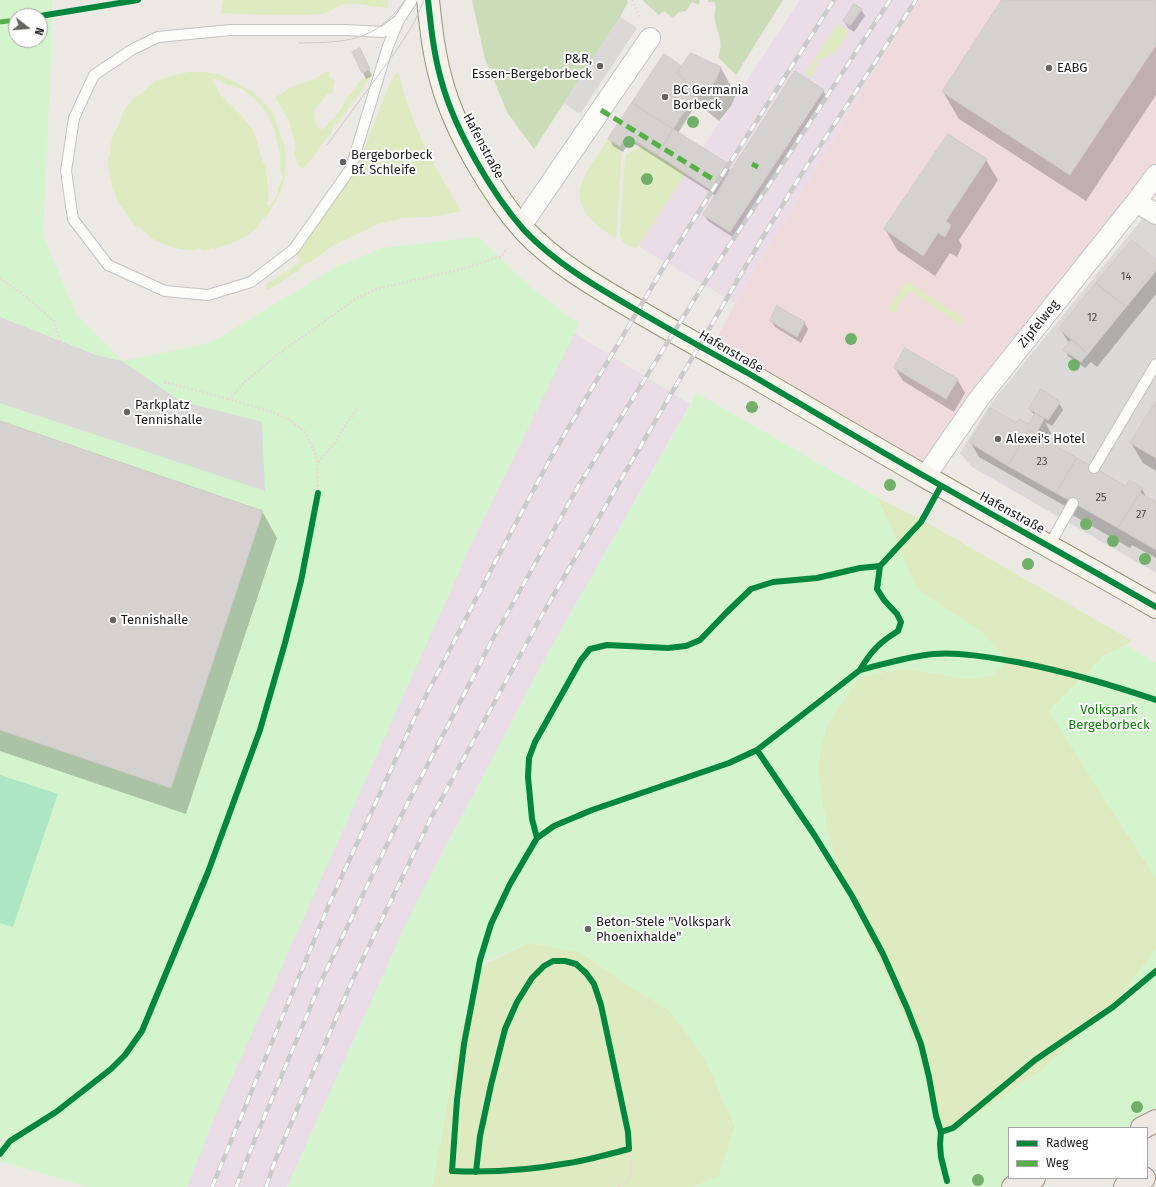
<!DOCTYPE html>
<meta charset="utf-8">
<style>
body{margin:0}
#map{position:relative;width:1156px;height:1187px;overflow:hidden;background:#ece9e5;font-family:"Fira Sans",sans-serif}
canvas{display:block}
.legend{position:absolute;left:1008px;top:1127px;width:140px;height:52px;box-sizing:border-box;background:#fff;border:1px solid #a5a5a5;margin:0;padding:5px 7px;list-style:none;font-size:12px;color:#1d1d1d}
.legend li{display:flex;align-items:center;gap:8px;height:20px}
.legend b{width:20px;border:1px solid #a5a5a5}
.north{position:absolute;left:8px;top:8px;width:40px;height:40px;box-sizing:border-box;background:#fff;border:1px solid #a5a5a5;border-radius:50%;rotate:107deg;font-size:11px;font-weight:700;line-height:16px;text-align:center;color:#1d1d1d}
.north::after{content:'';display:block;margin:auto;width:14px;height:18px;background:#656463;clip-path:polygon(50% 0,100% 100%,50% 72%,0 100%)}
</style>
<div id="map">
<canvas width="1156" height="1187"></canvas>
<ul class="legend">
<li><b style="height:5px;background:#00873e"></b>Radweg</li>
<li><b style="height:5px;background:#55b145"></b>Weg</li>
</ul>
<div class="north">N</div>
</div>
<script>
const context = document.querySelector('canvas').getContext('2d');
context.lineJoin = 'round';
function paint(path, color) { context.fillStyle = color; context.fill(path, 'evenodd'); }
function stroke(path, color, width, dash) { context.strokeStyle = color; context.lineWidth = width; context.lineCap = dash ? 'butt' : 'round'; context.setLineDash(dash || []); context.stroke(path); }
function drawText(font, color, halo, rows, align = 'center') {
  context.font = font + ' "Fira Sans",sans-serif'; context.lineWidth = 4; context.setLineDash([]); context.textBaseline = 'middle'; context.strokeStyle = halo; context.fillStyle = color; for (const [text, x, y, turn = 0] of rows) {
    context.save(); context.translate(x, y); context.rotate((+turn || 0) * Math.PI / 180); context.textAlign = isNaN(turn) ? turn : align; if (halo) context.strokeText(text, 0, 0); context.fillText(text, 0, 0); context.restore();
  }
}
const residential = new Path2D(`
 M1156 200V573L972 467 960 453 991 403 1143 218Z`);
const commercial = new Path2D(`
 M919 0H1156V174L928 473 712 347 735 303 879 63Z`);
const industrial = new Path2D(`
 M800 0H919L879 63 735 303 638 246Z
 M574 333 690 404 548 653 414 907 287 1187H187L219 1106 473 540Z`);
const grass = new Path2D(`
 M223 0H388V7L385 8C373 7 353 1 342 5 334 7 328 14 319 14 286 17 253 14 220 13Z
 M837 24 849 31 836 52 830 54 825 58 819 59 817 61V65L813 70V77H811L805 73Z
 M327 71 330 72 329 77 335 81 332 93H328L325 97 314 110 315 123 318 128 323 129 340 111 347 97 356 88 357 84C358 84 370 73 371 72L373 73 361 92 350 105 338 123 334 124V125L332 131 307 165 302 169 297 164 294 153 296 148 289 120 275 98C280 93 286 92 290 87L292 88 302 83H304C312 80 320 77 327 71Z
 M188 72H204L218 74 236 82 254 93 273 113 284 145 286 162 284 182 279 195 269 213 260 222 259 227 246 236 230 244 218 248 217 249 210 248 208 250 202 251 200 249 192 251 179 249 166 245 151 238 141 228 135 226 117 201 115 192 113 191 108 166V156L110 154 112 137 118 126 124 110 131 101 156 81 164 78ZM213 79H216L228 85H232L246 91 248 94C271 111 275 129 280 155 281 164 278 167 283 176L280 185 278 187V193L271 205H268L267 203 269 200 266 168 261 157 254 131 239 113 220 94 216 85 212 81Z
 M396 73 399 74 407 104 426 150 461 211 438 216 404 218 378 224 332 246 310 263 304 265 296 272 267 291 265 285 299 263 300 260 296 254 364 149 390 83Z
 M608 139 622 148 616 238C596 227 572 208 582 182 587 167 600 153 608 139Z
 M641 145 686 173 636 249 623 242 620 236 625 156Z
 M906 282 909 283 963 318 964 320 961 325 909 290 894 313 888 309Z
 M877 497 926 522 1131 640 1126 645 1103 656 1105 800 1156 878V949L1119 998 1043 1069 973 1118 941 1129 890 983 867 935 841 873 827 830 817 767 826 727 858 678 902 668 969 679 995 675 984 634 916 588 890 525Z
 M530 943 580 952 628 985 670 1011 706 1061 735 1127 719 1176 693 1187H432L460 1034 481 966Z`);
const forest = new Path2D(`
 M472 0H627L628 2 620 17 534 149 507 112 485 59Z
 M643 0H700L699 5 692 2 686 11 679 12 673 18 664 11 659 15 644 2Z
 M708 0H783L736 75 718 57C724 43 718 35 715 21 713 15 717 10 715 2H708Z`);
const park = new Path2D(`
 M0 0H52L51 57 43 235 76 314 122 361 201 345 219 338 334 268 382 248 478 237 533 289 579 324 473 540 219 1106 187 1187H89L0 1161ZM16 16H40V40H16Z
 M697 393 877 497 890 525 916 588 984 634 1008 660 995 675 969 679 902 668 858 678 826 727 817 767 827 830 841 873 867 935 890 983 916 1046 929 1093 941 1129 973 1118 1043 1069 1119 998 1156 949V1111L1125 1128H1009V1178L1017 1180 999 1187H693L719 1176 735 1127 706 1061 670 1011 628 985 580 952 530 943 479 964 460 1034 432 1187H287L414 907 548 653Z
 M1126 645 1156 663V878L1048 711 1103 656Z`);
const pitch = new Path2D(`
 M0 775 58 794 13 927 0 923Z`);
const parking = new Path2D(`
 M620 17 637 28 580 114 564 103Z
 M0 317 96 355 122 361 180 401 262 422 265 491 0 403Z
 M1045 352 1079 374 1059 401 1041 389 1029 408 1035 413 1029 424 1016 423 995 411Z`);
const shadow = new Path2D(`
 M1004 0H1156V95L1086 201 959 119 943 92Z
 M861 9 865 16 854 32 848 28 844 21Z
 M354 53 363 56 372 76 366 79Z
 M691 54 721 68 736 95 731 106 719 121 697 103 678 133 726 163 730 170 722 184 723 185 823 90 827 97 734 238 708 221 704 215 716 196 633 143 628 144 623 152 613 146 610 139 682 67Z
 M986 160 998 180 959 240 962 246 957 257 950 253 935 276 897 250 885 229Z
 M1156 261V294L1097 367 1091 362 1085 368 1068 356 1065 350 1070 344 1060 329Z
 M771 321 804 322 808 329 801 343 775 327Z
 M895 368 957 379 965 393 954 412 903 381Z
 M1058 401 1063 410 1052 426 1045 422 1051 433 1047 442 1126 487 1142 489 1147 498 1156 503V558L1132 545 1130 548 1069 513 1065 506 979 457 971 443 992 410 1016 424 1029 426 1035 416 1030 409Z
 M1156 403V471L1143 463 1131 443Z
 M0 422 262 511 277 538 186 814 0 751Z`);
const building = new Path2D(`
 M1002 0H1156V45L1070 175 942 92Z
 M854 4 862 9 850 26 843 21Z
 M360 48 370 69 362 73 352 52Z
 M691 53 721 67 716 80 703 96 677 73Z
 M664 54 682 66 677 73 697 91 673 129 632 103Z
 M795 71 824 90 730 232 703 215Z
 M632 103 673 129 658 155 629 137 625 138 620 146 608 139Z
 M673 129 727 163 711 190 658 155Z
 M948 134 987 159 946 221 951 225 945 237 938 233 923 256 884 229Z
 M1132 240 1156 260V271L1126 307 1096 283Z
 M1096 283 1126 307 1088 354 1059 329Z
 M777 306 805 322 797 337 770 321Z
 M1072 339 1088 354 1081 362 1063 350Z
 M905 348 958 379 946 399 894 368Z
 M1041 389 1059 401 1060 403 1048 420 1029 409Z
 M1156 401V458L1130 443Z
 M991 408 1016 423 1019 419 1029 424 1035 413 1044 419 1036 434 1029 430 1008 466 970 443Z
 M0 421 263 511 171 788 0 730Z
 M1029 430 1077 458 1056 493 1008 466Z
 M1077 458 1126 486 1129 480 1143 488 1118 528 1056 493Z
 M1140 493 1156 502V550L1118 528Z`);
const path = new Path2D(`
 M632 0 640 18
 M0 278 20 292 54 321 63 350
 M164 382 229 399
 M318 462 334 444 344 427 357 409
 M0 1140 9 1141
 M0 1154 10 1141 56 1112 111 1069 125 1055 142 1031 208 872 260 730 285 643 301 581 318 493 317 462 315 452 304 431 291 421 275 413 229 399 246 381 277 355 357 298 377 289 466 268 502 256 507 248
 M618 1187C636 1177 632 1166 629 1149`);
const service = new Path2D(`
 M399 20 383 32 346 30H231L158 37 133 49 94 75 74 118 66 171 73 219 108 265 165 291 208 295 251 282 294 249 351 168 388 46 399 20 412 0
 M1094 468 1156 364
 M1049 546 1073 503`);
const minor = new Path2D(`
 M1136 202 1156 214
 M521 226 650 38
 M925 477 978 400 1136 202 1156 175`);
const secondary = new Path2D(`
 M428 0C431 28 434 56 442 83 455 130 492 194 524 230 554 262 595 286 633 308 670 330 708 351 746 372 806 407 866 443 926 477 1003 521 1080 563 1156 607`);
const primary = new Path2D(`
 M1142 1128 1156 1121
 M1013 1187 1034 1178
 M1125 1187 1144 1178`);
const tram = new Path2D(`
 M299 43C346 42 375 43 405 0
 M327 145 396 51 414 23 424 0`);
const rail = new Path2D(`
 M212 1187 330 902 416 715 492 568 550 459 666 263 834 0
 M236 1187 255 1139 323 977 398 822 489 646 579 485 702 287 890 0
 M266 1187 275 1161 352 981 431 818 546 608 761 240 799 178 916 0`);
const quiet = new Path2D(`
 M0 22 16 20
 M601 110 716 181
 M752 164 758 167`);
const cycleway = new Path2D(`
 M428 0C431 28 434 56 442 83 455 130 492 194 524 230 554 262 595 286 633 308 670 330 708 351 746 372 806 407 866 443 926 477 1003 521 1080 563 1156 607
 M40 16 138 0
 M860 670C885 664 909 656 934 654 963 652 993 658 1022 663 1067 672 1112 685 1156 700
 M757 750 815 836 852 896 883 954 907 1008 921 1044 929 1077 936 1116 941 1132 940 1144 941 1157 947 1181
 M537 838 532 819 528 777 529 758 535 742 581 660 590 649 607 645 668 648 686 646 700 640 727 612 751 589 773 582 817 578 860 568 880 566
 M941 1132 953 1128 1035 1060 1113 1007 1156 971
 M0 1154 10 1141 56 1112 111 1069 125 1055 142 1031 208 872 260 730 285 643 301 581 318 493
 M476 1172 480 1136 491 1085 505 1029 517 1002 532 978 544 966 553 961H565L576 964 586 973 594 984 601 1005 628 1132 629 1149C609 1154 589 1160 569 1163 530 1170 491 1173 452 1171L457 1100 464 1044 480 960 491 924 510 884 537 838 554 826 592 810 729 763 757 750 860 670C871 651 880 642 898 631L901 622 897 614 884 600 877 589 880 566 921 522 941 486`);
const trees = [
 [693,122],
 [629,142],
 [647,179],
 [851,339],
 [1074,365],
 [752,407],
 [890,485],
 [1086,524],
 [1113,541],
 [1145,559],
 [1028,564],
 [1137,1107],
 [978,1180]
];
const markers = [
 [600,66,4,"#656463"],
 [1049,68,4,"#656463"],
 [665,97,4,"#656463"],
 [343,162,4,"#656463"],
 [127,412,4,"#656463"],
 [998,439,4,"#656463"],
 [113,620,4,"#656463"],
 [588,929,4,"#656463"]
];
const numberNames = [
 ["14",1126,277],
 ["12",1092,318],
 ["23",1042,462],
 ["25",1101,498],
 ["27",1141,515]
];
const poiNames = [
 ["P&R,",592,59,"right"],
 ["Essen-Bergeborbeck",592,74,"right"],
 ["EABG",1057,68],
 ["BC Germania",673,90],
 ["Borbeck",673,105],
 ["Bergeborbeck",351,155],
 ["Bf. Schleife",351,170],
 ["Parkplatz",135,405],
 ["Tennishalle",135,420],
 ["Alexei's Hotel",1006,439],
 ["Tennishalle",121,620],
 ["Beton-Stele \"Volkspark",596,922],
 ["Phoenixhalde\"",596,937]
];
const streetNames = [
 ["Hafenstraße",483,146,62],
 ["Zipfelweg",1039,324,-51],
 ["Hafenstraße",731,352,30],
 ["Hafenstraße",1012,513,29]
];
const parkNames = [
 ["Volkspark",1109,710],
 ["Bergeborbeck",1109,725]
];
paint(residential, '#dbd9d7');
paint(commercial, '#efdbdc');
paint(industrial, '#eadde7');
paint(grass, '#deebc1');
paint(forest, '#cadcb8');
paint(park, '#d4f4ce');
paint(pitch, '#ade6c5');
paint(parking, '#dad9d7');
paint(shadow, '#0003');
paint(building, '#d4d1ce');
stroke(building, '#cfcac7', 1);
stroke(service, '#c4c3c1', 12);
stroke(minor, '#c4c3c1', 22);
stroke(secondary, '#97947c', 24);
stroke(primary, '#a29382', 24);
stroke(path, '#ebd8d8', 2.5, [2, 2]);
stroke(service, '#fcfcfb', 10);
stroke(minor, '#fcfcfb', 20);
stroke(secondary, '#f4f2e9', 22);
stroke(primary, '#f0e9e3', 22);
stroke(tram, '#cacac9', 1);
stroke(rail, '#cacac9', 4.5);
stroke(rail, '#fff', 3, [9]);
stroke(quiet, '#55b145', 5, [10, 5]);
stroke(cycleway, '#00873e', 6);
context.fillStyle = '#71b069';
for (const [x, y] of trees) { context.beginPath(); context.arc(x, y, 6, 0, 2 * Math.PI); context.fill(); }
for (const [x, y, r, color] of markers) { const dot = new Path2D(); dot.arc(x, y, r, 0, 2 * Math.PI); context.fillStyle = color; context.fill(dot); stroke(dot, '#fff', 1.5); }
drawText('11px', '#4b4a49', null, numberNames);
drawText('13px', '#1d1d1d', '#fff', poiNames, 'left');
drawText('13px', '#1d1d1d', '#fff', streetNames);
drawText('13px', '#0d8204', '#fff', parkNames);
</script>
